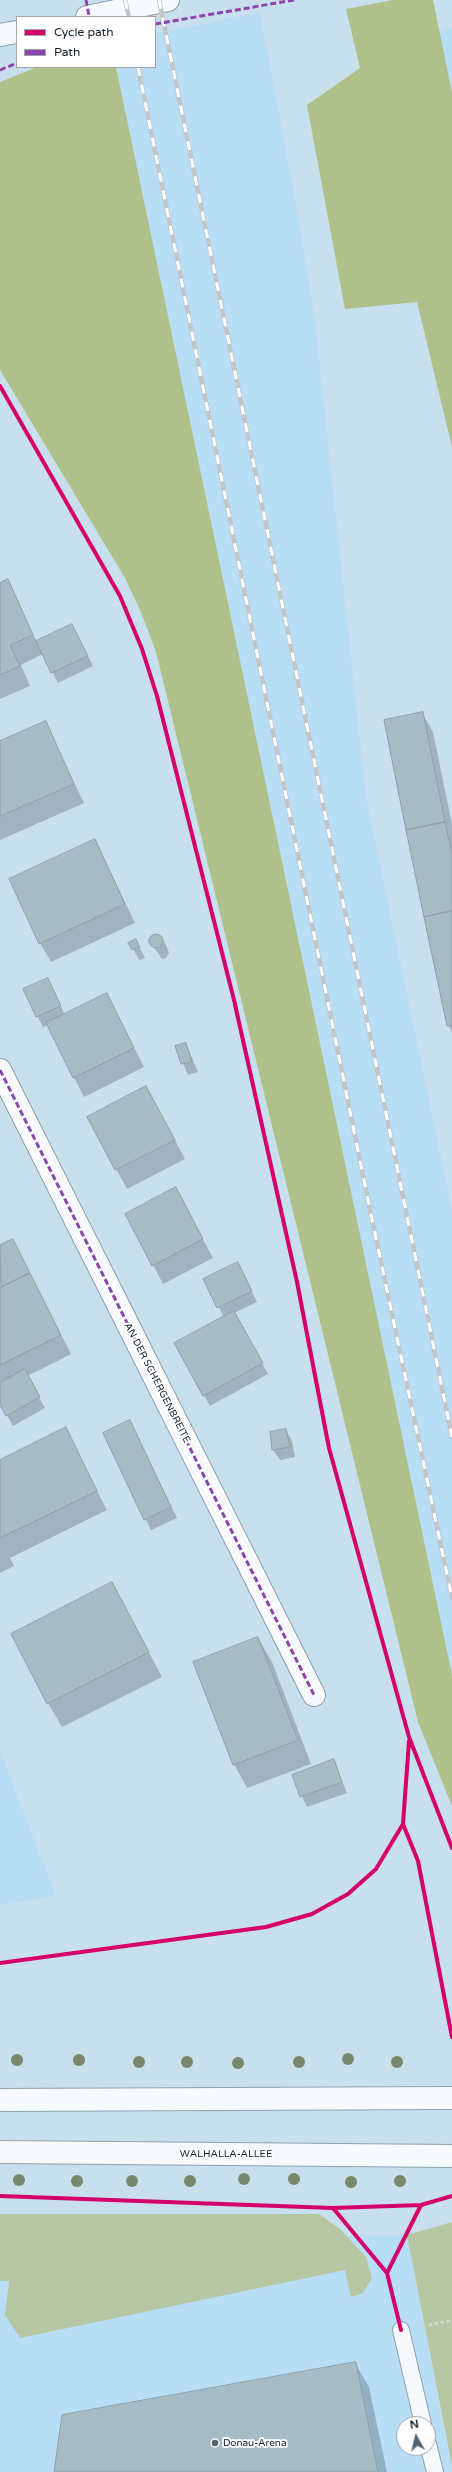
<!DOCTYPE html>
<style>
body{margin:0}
#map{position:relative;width:452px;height:2472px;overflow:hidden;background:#c8dfed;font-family:"Varela Round",sans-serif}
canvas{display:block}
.legend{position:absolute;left:16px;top:16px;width:140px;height:52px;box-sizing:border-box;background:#fdfdfd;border:1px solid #9fa5a9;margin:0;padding:5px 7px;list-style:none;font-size:12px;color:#11212b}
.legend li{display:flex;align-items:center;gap:8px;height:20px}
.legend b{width:20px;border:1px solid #9fa5a9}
.north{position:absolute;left:396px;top:2416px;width:40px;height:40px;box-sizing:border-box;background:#fdfdfd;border:1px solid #9fa5a9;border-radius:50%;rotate:352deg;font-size:11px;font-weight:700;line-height:16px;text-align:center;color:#11212b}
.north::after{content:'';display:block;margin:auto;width:14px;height:18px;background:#51646f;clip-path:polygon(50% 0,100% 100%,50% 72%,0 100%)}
</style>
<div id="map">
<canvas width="452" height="2472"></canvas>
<ul class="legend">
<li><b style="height:5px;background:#d6006c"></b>Cycle path</li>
<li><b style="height:5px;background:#8e44ad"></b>Path</li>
</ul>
<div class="north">N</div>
</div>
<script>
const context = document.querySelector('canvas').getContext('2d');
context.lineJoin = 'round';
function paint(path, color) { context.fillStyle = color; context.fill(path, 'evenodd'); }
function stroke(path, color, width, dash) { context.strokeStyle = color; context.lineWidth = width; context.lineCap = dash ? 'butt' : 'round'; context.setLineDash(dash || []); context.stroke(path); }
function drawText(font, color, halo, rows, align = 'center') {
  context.font = font + ' "Varela Round",sans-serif'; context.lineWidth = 4; context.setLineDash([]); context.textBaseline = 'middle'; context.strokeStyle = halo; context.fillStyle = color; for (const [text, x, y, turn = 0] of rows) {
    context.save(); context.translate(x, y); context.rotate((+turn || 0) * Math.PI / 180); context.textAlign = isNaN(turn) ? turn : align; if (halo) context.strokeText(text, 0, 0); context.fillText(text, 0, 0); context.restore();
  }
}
const built = new Path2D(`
 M260 12 299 219 315 321 366 797 452 1210V1675L116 67H155V34Z
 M452 27V92L440 32Z
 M0 1751 56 1896 0 1905Z
 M407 2235 452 2472H0V2241ZM404 2424H428V2448H404Z`);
const green = new Path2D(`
 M0 2214H319L340 2229 366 2257 372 2278 363 2293 351 2297 345 2270 20 2338 5 2315 9 2281H0Z
 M452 2222V2466L407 2235Z`);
const forest = new Path2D(`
 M393 0H433L452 92V447L417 302 345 309 307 105 360 68 346 9Z
 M37 67H116L452 1675V1806L418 1722 156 652 141 612 125 578 0 370V82Z`);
const shadow = new Path2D(`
 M7 580 37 642 72 625 93 666 58 683 43 654 21 665 30 686 0 699V584Z
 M422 713 433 732 452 824V1032L448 1025Z
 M45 722 84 803 0 840V742Z
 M95 840 135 923 51 962 40 943Z
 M156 935 161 936 167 947 169 953 166 958 162 959 150 942 151 937Z
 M136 940 145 958 139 960 130 943Z
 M53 989 65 1015 107 994 144 1067 84 1097 48 1025 43 1027 24 990Z
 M186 1044 198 1072 188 1075 176 1047Z
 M157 1106 185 1159 127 1189 88 1118Z
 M176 1189 213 1258 163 1284 153 1265Z
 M13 1240 71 1354 27 1376 45 1408 13 1426 0 1403V1289L3 1287 0 1282V1246Z
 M243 1274 257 1302 234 1313 268 1374 210 1406 176 1344 224 1317 204 1279Z
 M65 1429 107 1510 10 1558 14 1566 0 1573V1461Z
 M286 1430 292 1441 295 1457 280 1460 273 1450Z
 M135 1432 177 1518 151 1530 104 1433Z
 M112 1583 162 1677 62 1727 48 1703Z
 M258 1638 272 1662 311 1764 247 1788 234 1764Z
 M334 1761 347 1793 307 1807 293 1776Z
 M355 2363 369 2387 387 2472H55Z`);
const building = new Path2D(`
 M8 579 33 635 10 645 20 666 0 675V583Z
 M72 624 88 656 51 673 36 641Z
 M423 712 445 822 406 830 384 720Z
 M46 721 74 784 0 816V741Z
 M445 822 452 855V911L424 917 406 830Z
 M95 839 125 904 39 944 9 879Z
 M452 911V1025L447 1026 424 917Z
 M149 941a7 7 0 1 1 14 0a7 7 0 1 1-14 0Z
 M136 939 140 947 132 950 128 943Z
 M48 978 61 1006 36 1017 23 989Z
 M107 993 134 1048 73 1078 46 1023Z
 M186 1043 192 1062 181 1064 175 1046Z
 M146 1086 175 1140 115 1170 87 1117Z
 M176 1187 203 1239 152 1266 125 1214Z
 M13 1239 30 1273 1 1287 0 1245Z
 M238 1262 252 1291 217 1308 203 1279Z
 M30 1273 61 1335 0 1365V1288Z
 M234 1311 263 1363 203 1396 174 1343Z
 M25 1369 40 1397 6 1416 0 1405V1383Z
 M130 1420 171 1507 144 1520 103 1433Z
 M66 1427 97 1491 0 1538V1460Z
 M286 1429 290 1447 272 1450 270 1432Z
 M112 1582 149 1652 47 1704 11 1634Z
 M258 1637 298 1740 233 1765 193 1662Z
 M334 1759 342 1782 300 1797 292 1775Z
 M356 2362 378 2472H54L62 2415Z`);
const path = new Path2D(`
 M429 2325 452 2320`);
const lane = new Path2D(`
 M401 2330 423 2424
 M428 2444 435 2472`);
const street = new Path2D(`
 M0 1070 314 1695`);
const secondary = new Path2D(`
 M87 17 168 0
 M0 35 17 32
 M0 2100 452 2098
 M0 2152 452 2156`);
const rail = new Path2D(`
 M125 0 129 17
 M159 0 452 1437
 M138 67 369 1205 452 1598`);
const quiet = new Path2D(`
 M86 0 89 16
 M155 24 294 0
 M0 70 17 63
 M0 1070 314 1695`);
const cycleway = new Path2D(`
 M0 386 120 596 142 649 157 696 234 1000 297 1282 329 1448 409 1737 452 1848
 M403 1824 418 1861 452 2037
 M0 1963 266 1927 312 1914 348 1894 376 1869 403 1824 409 1741
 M0 2196 333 2208 421 2205 452 2196
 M333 2208 387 2273
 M401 2330 387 2273 421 2205`);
const trees = [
 [348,2059],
 [17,2060],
 [79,2060],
 [139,2062],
 [187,2062],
 [299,2062],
 [397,2062],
 [238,2063],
 [244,2179],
 [294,2179],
 [19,2180],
 [77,2181],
 [132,2181],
 [190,2181],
 [400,2181],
 [351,2182]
];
const markers = [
 [215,2443,4,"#51646f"]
];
const streetNames = [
 ["AN DER SCHERGENBREITE",157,1383,63],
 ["WALHALLA-ALLEE",226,2154]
];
const poiNames = [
 ["Donau-Arena",223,2443]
];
paint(built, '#b8def5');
paint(green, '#b8c7a3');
paint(forest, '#afc08b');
paint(shadow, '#0003');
paint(building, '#a7bbc4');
stroke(building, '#8da0a9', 1);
stroke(lane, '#8fa1ac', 18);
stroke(street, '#8fa1ac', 24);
stroke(secondary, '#8fa1ac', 24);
stroke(path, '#d4dce0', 2.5, [3, 3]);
stroke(lane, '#f7fafc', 16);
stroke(street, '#f7fafc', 22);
stroke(secondary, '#f7fafc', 22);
stroke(rail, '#c0c6ca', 4.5);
stroke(rail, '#fdfdfd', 3, [9]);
stroke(quiet, '#8e44ad', 3, [6, 3]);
stroke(cycleway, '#d6006c', 4);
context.fillStyle = '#79876c';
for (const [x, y] of trees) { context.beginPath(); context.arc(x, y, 6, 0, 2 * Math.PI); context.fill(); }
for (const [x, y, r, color] of markers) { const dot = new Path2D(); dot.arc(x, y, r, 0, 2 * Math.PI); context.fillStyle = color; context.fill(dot); stroke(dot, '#fdfdfd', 1.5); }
drawText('10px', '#11212b', '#fdfdfd', streetNames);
drawText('10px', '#11212b', '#fdfdfd', poiNames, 'left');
</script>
